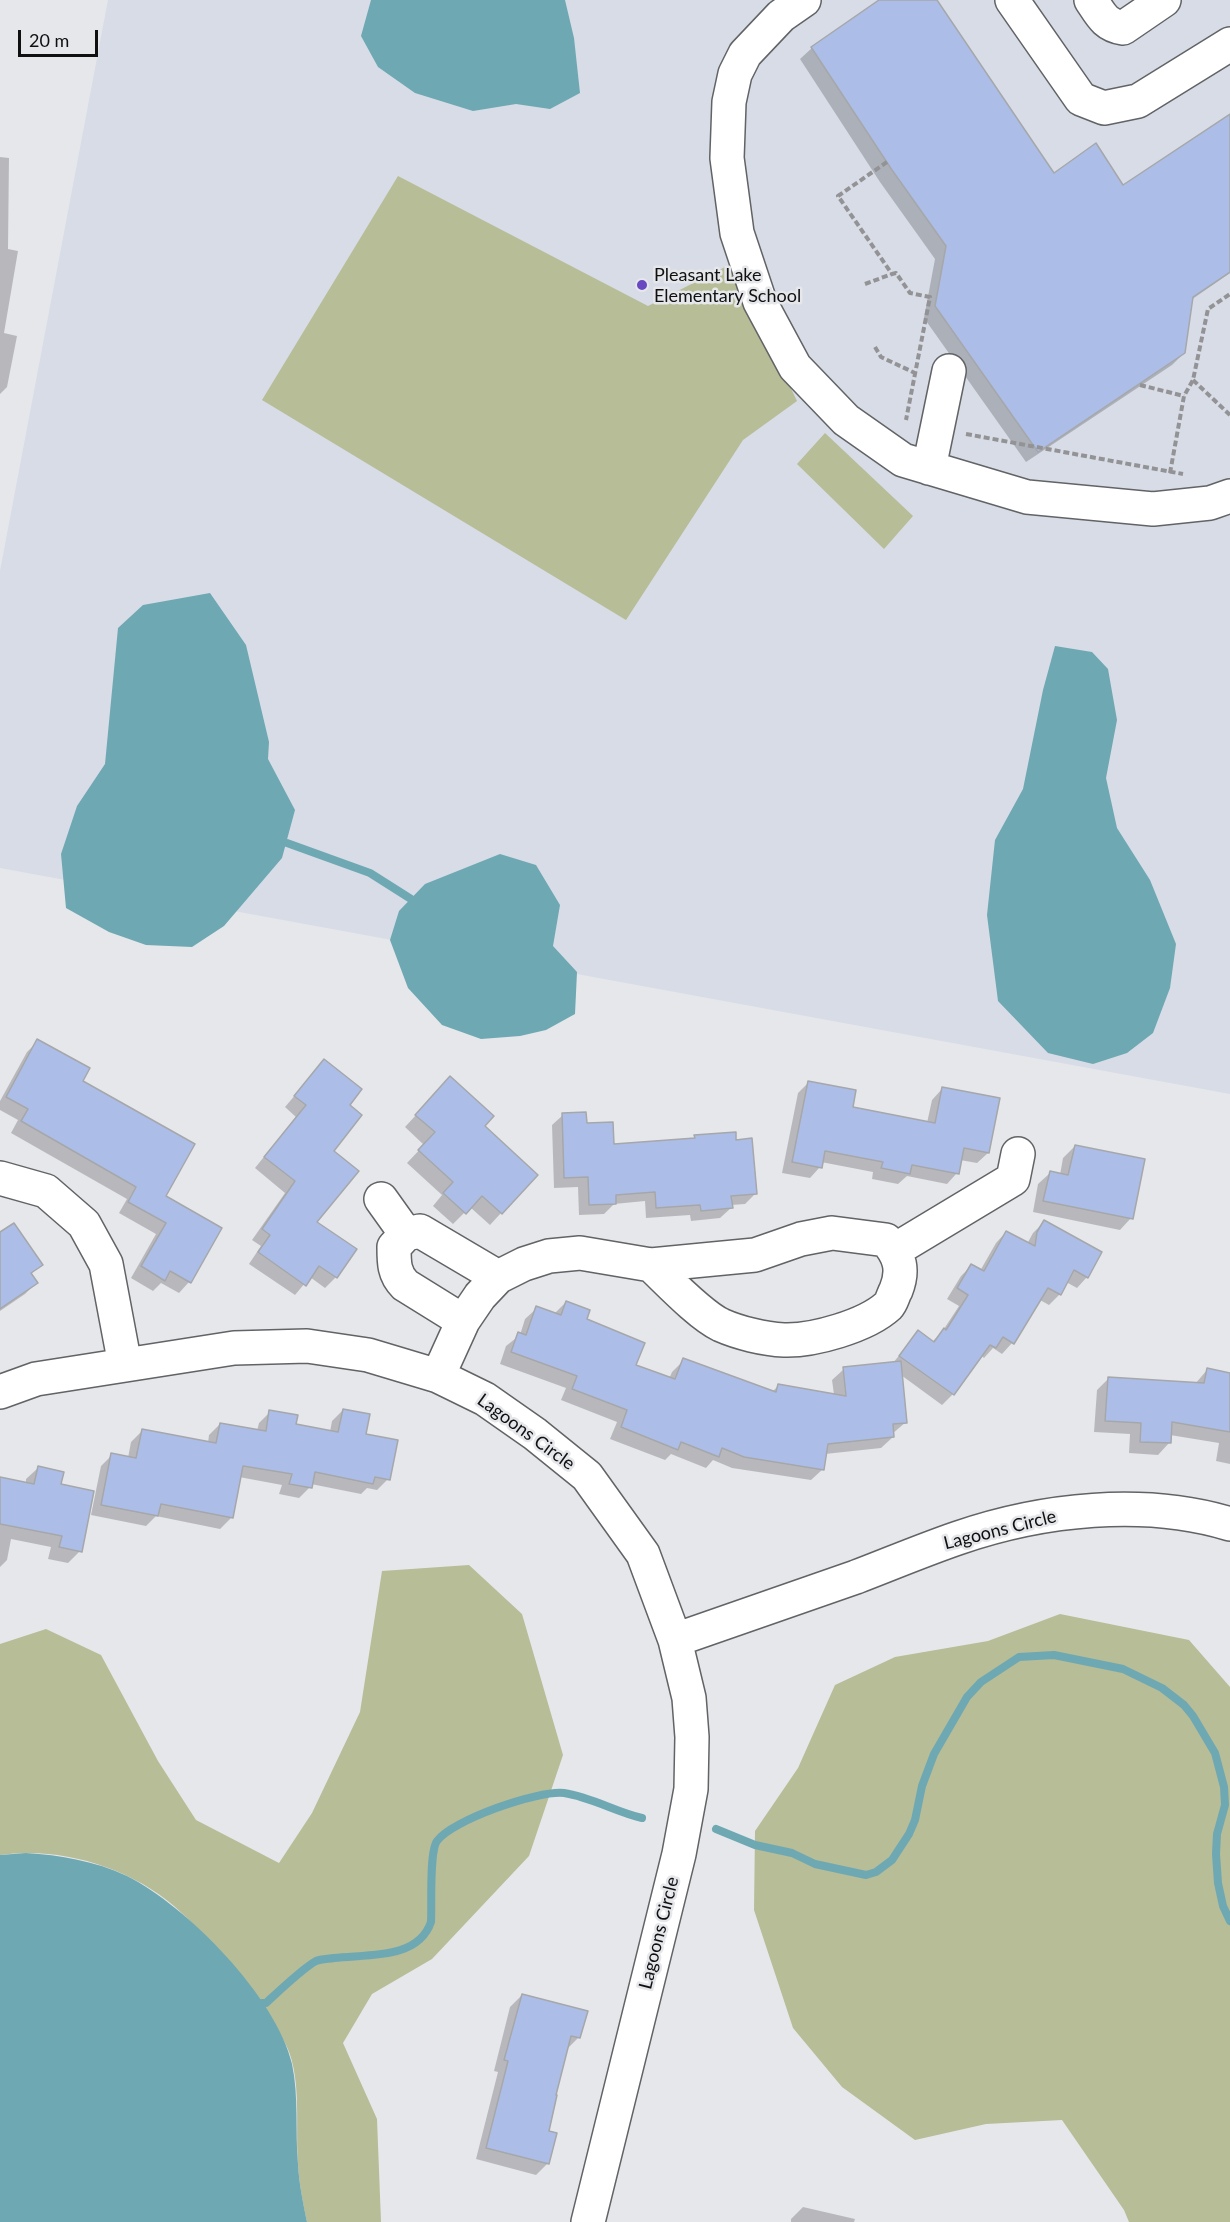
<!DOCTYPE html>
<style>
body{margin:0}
#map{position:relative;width:1230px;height:2222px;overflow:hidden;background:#e6e7eb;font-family:Lato,sans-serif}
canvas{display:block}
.scale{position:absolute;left:18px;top:30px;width:80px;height:27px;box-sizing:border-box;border:3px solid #101011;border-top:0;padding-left:8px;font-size:18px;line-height:21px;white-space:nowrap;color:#101011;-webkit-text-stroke:4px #e6e7eb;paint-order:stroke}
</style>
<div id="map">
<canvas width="1230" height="2222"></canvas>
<div class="scale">20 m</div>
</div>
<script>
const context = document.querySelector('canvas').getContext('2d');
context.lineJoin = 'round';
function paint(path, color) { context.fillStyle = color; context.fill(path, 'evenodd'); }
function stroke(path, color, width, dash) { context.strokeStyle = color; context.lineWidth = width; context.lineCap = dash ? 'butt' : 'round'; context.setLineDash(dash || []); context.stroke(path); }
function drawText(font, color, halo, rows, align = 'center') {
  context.font = font + ' Lato,sans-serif'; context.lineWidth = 5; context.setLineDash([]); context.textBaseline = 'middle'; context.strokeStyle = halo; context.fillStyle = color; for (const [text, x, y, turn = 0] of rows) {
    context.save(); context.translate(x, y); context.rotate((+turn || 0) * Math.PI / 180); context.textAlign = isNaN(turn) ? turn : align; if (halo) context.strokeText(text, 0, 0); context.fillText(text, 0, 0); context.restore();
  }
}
const built = new Path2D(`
 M108 0H1230V1094L0 868V571Z`);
const green = new Path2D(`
 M398 176 648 306 731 264 797 401 743 440 626 620 262 400Z
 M825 433 913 516 884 549 797 464Z
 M469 1565 522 1614 563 1755 529 1856 432 1959 372 1994 343 2043 377 2119 381 2222H307C303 2204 299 2183 298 2164 295 2128 302 2080 287 2047 271 2013 248 1982 222 1954 207 1938 191 1921 174 1906 129 1867 59 1846 0 1855V1644L46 1629 101 1655 158 1761 196 1820 279 1863 312 1813 360 1712 382 1571Z
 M1060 1614 1189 1640 1230 1687V2222H1129L1124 2210 1062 2120 986 2124 915 2140 842 2087 793 2028 754 1910 755 1831 798 1768 835 1685 895 1657 988 1641Z`);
const water = new Path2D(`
 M371 0H565L574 38 580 93 550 109 516 104 473 111 415 93 378 67 361 36Z
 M210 593 246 645 269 742 268 759 295 810 282 858 224 926 192 947 146 945 109 932 66 908 61 854 77 806 105 764 118 628 143 605Z
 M1055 646 1092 652 1108 669 1117 720 1106 778 1117 828 1150 880 1176 944 1170 988 1153 1033 1127 1053 1093 1064 1048 1053 998 1001 987 915 995 840 1023 789 1043 690Z
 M500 854 536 865 560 905 553 946 577 972 575 1014 546 1030 520 1036 481 1039 442 1025 408 988 390 940 399 911 425 884Z
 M26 1853C60 1855 95 1861 127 1876 187 1906 277 1998 292 2064 299 2097 295 2131 298 2164 299 2183 303 2203 307 2222H0V1855Z`);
const shadow = new Path2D(`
 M881 0H935L1054 175 1123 188 1230 116V273L1191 300 1184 353 1172 365 1026 462 924 318 935 259 880 182 800 59 812 48Z
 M0 157 9 158 8 249 18 251 4 333 17 336 7 387 0 394Z
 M38 1041 81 1082 164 1197 189 1282 179 1293 161 1283 153 1291 131 1278 156 1234 119 1213 127 1199 11 1133 18 1120 0 1110V1101L27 1052Z
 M324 1061 348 1105 332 1151 315 1222 355 1249 336 1277 325 1288 310 1277 295 1295 249 1264 261 1246 252 1240 285 1193 255 1168 296 1117 285 1107Z
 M809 1082 851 1108 927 1123 932 1100 942 1089 988 1153 977 1163 960 1160 957 1173 947 1184 907 1176 898 1184 872 1179 873 1172 821 1162 820 1167 810 1178 782 1173 798 1093Z
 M439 1090 501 1213 490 1225 470 1207 453 1224 433 1206 442 1195 407 1163 424 1145 405 1127Z
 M563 1115 585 1124 613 1146 692 1140 695 1136 735 1141 756 1193 745 1204 731 1205V1208L720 1218 691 1221 690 1215 646 1218 645 1201 614 1204 604 1214 579 1215 578 1187 554 1188 552 1125Z
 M1075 1146 1131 1218 1120 1230 1033 1212 1038 1184 1050 1173 1060 1175 1063 1158Z
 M1044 1222 1087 1277 1077 1288 1066 1282 1060 1294 1049 1305 1040 1300 1012 1343 1002 1354 993 1348 984 1358 981 1355 953 1394 942 1405 901 1375 906 1422 892 1434 893 1437 881 1448 825 1454 823 1469 811 1480 732 1468 713 1460 706 1468 671 1454 665 1460 610 1439 617 1422 561 1400 566 1388 500 1364 506 1346 520 1335 525 1319 537 1308 554 1314 566 1302 635 1366 669 1379 672 1372 684 1360 772 1392 778 1386 834 1395 832 1380 844 1369 893 1363 918 1332 932 1342 942 1332 959 1306 947 1299 961 1276 971 1266 980 1271 996 1243 1006 1232 1027 1244 1033 1233Z
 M0 1234 41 1265 30 1275 36 1283 25 1294 0 1311Z
 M1207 1370 1230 1374V1464L1216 1461 1219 1443 1170 1435 1169 1443 1158 1455 1129 1453 1130 1434 1094 1432 1097 1390 1109 1378 1195 1384Z
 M343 1410 364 1435 388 1479 377 1490 367 1488 361 1494 311 1484 310 1487 299 1498 279 1494 282 1485 239 1477 231 1518 220 1529 156 1516 146 1526 91 1515 101 1466 112 1455 128 1458 131 1442 142 1431 208 1443 209 1435 220 1424 257 1431 259 1423 270 1412 295 1426 330 1432 332 1421Z
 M38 1468 60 1485 80 1551 68 1563 48 1559 51 1547 11 1539 7 1560 0 1567V1478L26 1484V1479Z
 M522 1995 579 2037 566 2050 547 2132 548 2163 536 2175 476 2159 498 2072 494 2071 510 2007Z
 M803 2207 855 2219 854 2222H791V2219Z`);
const stream = new Path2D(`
 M287 843 370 873 411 899
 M716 1829 755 1845 792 1853 815 1864 866 1875 876 1872 892 1860 909 1834 915 1820 922 1786 934 1754 967 1697 981 1682 1019 1657 1054 1655 1123 1669 1162 1688 1184 1705 1193 1716 1215 1753 1224 1787 1225 1805 1217 1834 1216 1854 1218 1883 1223 1906 1230 1921
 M262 2003H266C278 1992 303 1968 316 1961 321 1959 329 1959 334 1958 367 1954 418 1960 431 1922 432 1906 429 1852 437 1841 452 1820 538 1790 564 1793 591 1797 616 1812 642 1818`);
const building = new Path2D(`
 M879 0H937L1054 173 1096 143 1123 185 1230 114V272L1193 297 1185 353 1038 452 935 306 946 246 892 170 811 47Z
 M37 1039 90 1068 83 1081 195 1144 166 1196 222 1228 191 1283 170 1271 165 1281 141 1266 166 1223 128 1202 136 1187 21 1121 28 1109 6 1097Z
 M324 1059 362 1089 350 1105 362 1115 334 1151 359 1171 317 1222 357 1249 337 1278 319 1266 306 1286 258 1252 270 1235 262 1229 295 1181 264 1157 306 1105 294 1096Z
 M450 1076 494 1116 485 1126 538 1175 502 1214 482 1196 466 1214 443 1193 453 1182 418 1150 435 1132 415 1115Z
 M808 1081 856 1090 853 1107 935 1123 942 1087 1000 1098 989 1153 964 1148 959 1174 912 1165 910 1174 881 1168 883 1162 825 1151 822 1168 792 1162Z
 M586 1112 587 1123 613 1122 614 1144 695 1138 694 1135 736 1132V1140L752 1138 757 1194 731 1196 733 1208 701 1211 700 1205 656 1208 655 1192 616 1195V1204L589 1205 588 1177 564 1178 562 1113Z
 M1075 1145 1145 1159 1133 1219 1043 1201 1050 1171 1068 1175Z
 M1044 1220 1102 1252 1088 1278 1074 1270 1061 1295 1048 1288 1014 1344 1003 1337 996 1348 990 1345 954 1395 899 1356 918 1330 934 1342 944 1328 946 1330 968 1295 957 1288 971 1264 984 1271 1006 1231 1035 1246 1037 1232Z
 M14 1223 43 1265 31 1273 38 1283 0 1309V1232Z
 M566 1301 590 1310 587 1319 645 1343 636 1365 675 1379 683 1358 776 1392 778 1384 846 1396 843 1367 901 1361 907 1423 893 1424 894 1437 828 1444 824 1470 744 1457 722 1448 719 1457 681 1442 678 1450 621 1427 627 1410 572 1389 577 1376 511 1352 518 1332 526 1335 536 1306 561 1315Z
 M1207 1368 1230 1373V1432L1172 1422 1171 1443 1140 1442 1141 1423 1105 1421 1108 1377 1204 1383Z
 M343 1409 370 1414 366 1434 398 1440 390 1480 375 1477 373 1484 315 1472 312 1488 289 1484 292 1474 243 1466 233 1518 161 1504 158 1516 101 1505 111 1453 136 1458 142 1429 216 1443 220 1423 266 1431 269 1410 298 1415 296 1424 338 1432Z
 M38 1466 64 1472 61 1484 94 1491 82 1552 59 1547 62 1536 0 1524V1477L34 1484Z
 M522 1994 588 2011 580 2038 571 2036 556 2095H557L549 2131 557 2133 549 2164 486 2148 508 2061 504 2060Z`);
const path = new Path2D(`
 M887 162 838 196 892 274 896 273 910 293 930 297 906 420
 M865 284 892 274
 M875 347 881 357 915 373
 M1193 380 1230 415
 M1140 385 1184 396
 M966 434 1183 474
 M1170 473 1184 396 1193 380 1208 309 1230 294`);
const minor = new Path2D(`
 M804 0 781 16 745 54 735 74 729 102 727 158 737 233 760 302 795 367 846 420 903 460 1027 497 1153 509 1210 503 1230 496
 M1012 0 1081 99 1104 108 1138 101 1230 44
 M1091 0C1101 15 1105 25 1123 28L1164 0
 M929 468 949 371
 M0 1178 46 1191 84 1224 106 1264 125 1365
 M381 1199 406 1234
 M895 1250 1013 1179 1018 1154
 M463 1321 405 1285C394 1274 394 1263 394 1247L406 1234 420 1231 498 1277
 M438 1376 463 1321 480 1296 498 1277 524 1264 549 1256 580 1253 651 1265 755 1255 801 1239 832 1233 886 1240C900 1256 904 1270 896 1290 893 1295 892 1302 888 1306 866 1326 813 1341 784 1340 764 1339 739 1333 721 1325 700 1315 669 1282 651 1265
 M0 1392 36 1379 234 1348 307 1346 368 1355 438 1376 485 1399 535 1434 587 1476 643 1554 675 1640 689 1698 692 1737 691 1789 679 1854 588 2222
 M675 1640C736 1619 796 1598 856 1577 890 1564 923 1550 958 1538 1042 1509 1144 1498 1230 1524`);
const markers = [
 [642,285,6,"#6949c2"]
];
const poiNames = [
 ["Pleasant Lake",654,275],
 ["Elementary School",654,296]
];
const streetNames = [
 ["Lagoons Circle",526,1432,36],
 ["Lagoons Circle",1000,1530,-14],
 ["Lagoons Circle",659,1933,-76]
];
paint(built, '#d7dce6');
paint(green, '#b7bd97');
paint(water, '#6ea8b3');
paint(shadow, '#0003');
stroke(stream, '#6ea8b3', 8);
paint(building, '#acbee7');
stroke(building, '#a6a7aa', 1.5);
stroke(minor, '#616365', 36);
stroke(path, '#939396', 4, [6, 3]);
stroke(minor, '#fff', 33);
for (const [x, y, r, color] of markers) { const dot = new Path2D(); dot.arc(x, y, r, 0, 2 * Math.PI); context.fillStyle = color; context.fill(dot); stroke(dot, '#e6e7eb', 2); }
drawText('18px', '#101011', '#e6e7eb', poiNames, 'left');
drawText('18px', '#101011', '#e6e7eb', streetNames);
</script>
